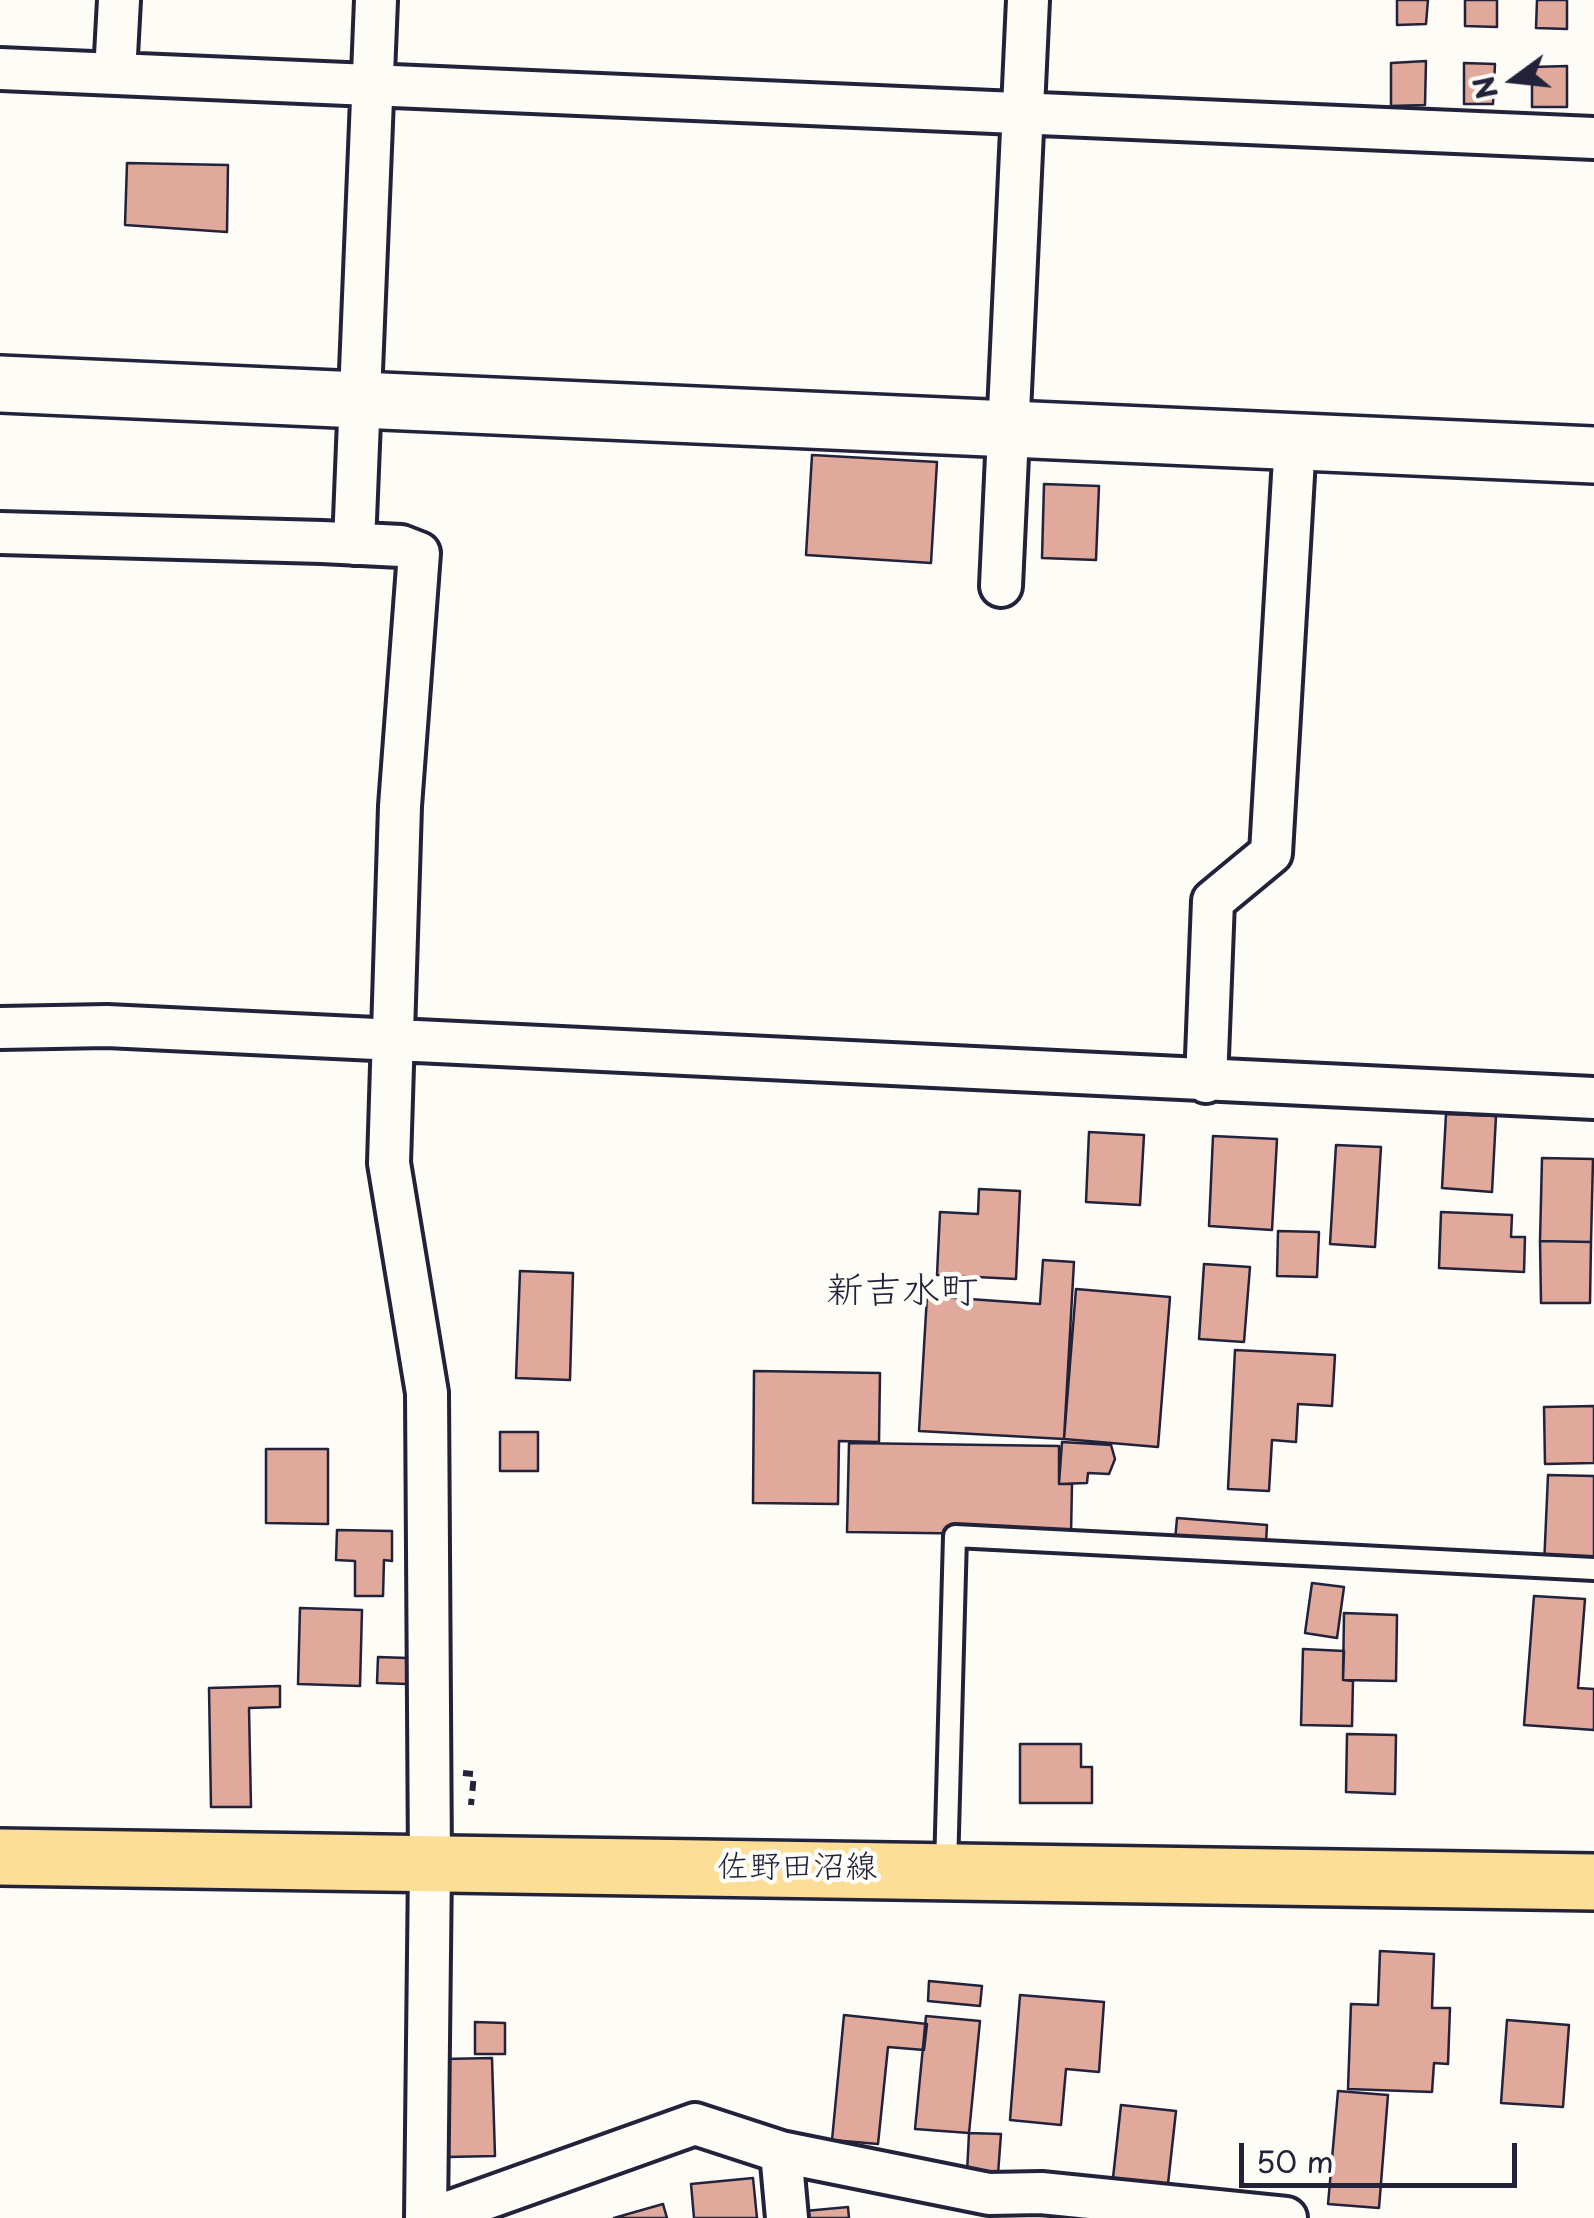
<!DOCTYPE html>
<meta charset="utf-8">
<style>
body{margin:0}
#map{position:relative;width:1594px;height:2218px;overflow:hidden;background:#fdfcf7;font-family:"Playpen Sans",sans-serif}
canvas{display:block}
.north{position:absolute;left:1464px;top:30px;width:100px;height:100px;-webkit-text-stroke:8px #fdfcf7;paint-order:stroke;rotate:255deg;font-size:28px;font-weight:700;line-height:40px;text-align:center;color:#22223b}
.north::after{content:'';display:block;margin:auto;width:35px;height:45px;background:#22223b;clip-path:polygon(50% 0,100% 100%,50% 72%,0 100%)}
.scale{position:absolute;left:1239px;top:2143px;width:278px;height:45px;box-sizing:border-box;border:5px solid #22223b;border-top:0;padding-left:12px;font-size:30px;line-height:35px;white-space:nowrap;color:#22223b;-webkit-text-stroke:8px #fdfcf7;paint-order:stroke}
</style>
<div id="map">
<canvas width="1594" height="2218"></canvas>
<div class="north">N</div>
<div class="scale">50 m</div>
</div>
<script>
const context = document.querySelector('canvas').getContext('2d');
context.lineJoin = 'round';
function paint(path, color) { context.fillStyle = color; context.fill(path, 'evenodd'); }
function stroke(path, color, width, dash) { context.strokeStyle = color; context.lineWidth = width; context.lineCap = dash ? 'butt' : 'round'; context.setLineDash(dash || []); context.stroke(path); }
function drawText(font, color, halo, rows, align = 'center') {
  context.font = font + ' "Playpen Sans","Klee One",sans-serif'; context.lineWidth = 9; context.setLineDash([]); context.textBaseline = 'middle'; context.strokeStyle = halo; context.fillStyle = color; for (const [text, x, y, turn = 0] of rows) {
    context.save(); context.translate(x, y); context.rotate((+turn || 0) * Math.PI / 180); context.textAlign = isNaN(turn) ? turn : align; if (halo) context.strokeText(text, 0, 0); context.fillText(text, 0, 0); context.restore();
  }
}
const building = new Path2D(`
 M1397 0H1428L1426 24 1397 25Z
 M1465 0H1497V27L1465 26Z
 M1537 0H1567V29L1536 28Z
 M1426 61 1425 105 1391 106V63Z
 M1464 63 1495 64 1493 104H1464Z
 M1567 66V107H1532V67Z
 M127 163 228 165 227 232 125 225Z
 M812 455 937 462 931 563 806 555Z
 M1044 484 1099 486 1096 560 1042 558Z
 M1446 1114 1496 1116 1492 1192 1442 1188Z
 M1089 1132 1144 1135 1140 1205 1086 1202Z
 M1213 1136 1277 1139 1272 1230 1209 1226Z
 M1336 1145 1381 1147 1375 1247 1330 1244Z
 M1542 1158 1593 1159 1591 1242 1540 1241Z
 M979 1189 1020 1191 1016 1279 937 1275 940 1212 978 1214Z
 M1441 1212 1512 1215 1511 1237H1525L1524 1272 1439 1268Z
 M1278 1231 1319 1232 1317 1277 1277 1276Z
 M1540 1241 1591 1242 1590 1303H1541Z
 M1043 1260 1074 1262 1064 1439 919 1431 927 1296 1040 1304Z
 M1204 1264 1250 1267 1244 1342 1199 1339Z
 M520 1271 573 1273 570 1380 516 1378Z
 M1076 1289 1170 1297 1158 1447 1064 1439Z
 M1235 1350 1335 1355 1332 1406 1298 1404 1296 1442 1272 1440 1269 1491 1228 1489Z
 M754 1371 880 1373 879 1442 839 1441 838 1504 753 1503Z
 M1594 1406V1463L1545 1464 1544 1407Z
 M500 1432H538V1471H500Z
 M1062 1442 1111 1445 1115 1459 1109 1474 1088 1473 1087 1483 1059 1484Z
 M849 1443 1059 1446V1484H1072L1071 1535 847 1532Z
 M266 1449H328V1524L266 1523Z
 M1548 1475 1594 1476V1568L1544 1566Z
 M1177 1518 1267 1525 1265 1560 1174 1553Z
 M337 1530 392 1531V1561L384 1560 383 1596H355V1561L336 1560Z
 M1312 1583 1344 1587 1337 1638 1305 1633Z
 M1534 1596 1585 1599 1578 1688 1594 1689V1730L1524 1725Z
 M300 1608 362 1610 360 1686 298 1684Z
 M1344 1613 1397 1615 1396 1681 1343 1680Z
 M1303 1649 1344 1651 1343 1680 1353 1681 1352 1726 1301 1725Z
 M378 1657 408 1658 407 1684 377 1683Z
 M280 1686V1707L249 1708 251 1807H211L209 1688Z
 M1347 1734 1396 1735 1395 1794 1346 1792Z
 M1020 1744H1081V1767H1092V1803H1020Z
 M1380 1951 1434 1954 1432 2008H1450L1448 2064 1434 2063 1432 2092 1348 2089 1351 2004 1378 2005Z
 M929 1981 982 1986 980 2006 928 2001Z
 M1020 1995 1104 2002 1099 2072 1066 2069 1061 2125 1010 2120Z
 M844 2015 927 2024 924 2050 888 2047 878 2144 832 2140Z
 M926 2016 980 2021 969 2133 915 2129Z
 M1507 2020 1569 2025 1563 2107 1501 2103Z
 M475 2022 505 2023V2054H475Z
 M492 2058 495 2156 447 2157 444 2059Z
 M1338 2091 1388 2095 1379 2208 1328 2204Z
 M1121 2105 1176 2111 1167 2193 1112 2187Z
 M969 2133 1001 2134 998 2174 967 2173Z
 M753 2178 757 2218H694L691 2184Z
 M663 2204 667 2218H614Z
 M848 2207 849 2218H805V2211Z`);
const path = new Path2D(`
 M463 1773 474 1774 471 1805`);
const lane = new Path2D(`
 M946 1869 955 1536 1594 1569`);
const street = new Path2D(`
 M0 69 1594 138
 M115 74 119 0
 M0 533 322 542 401 546 419 553 400 806 389 1163 427 1393 430 1865 426 2218
 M354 544 376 0
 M1001 586 1028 0
 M0 1028 107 1026 1594 1098
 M1206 1082 1213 901 1271 853 1295 441
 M781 2152 787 2218
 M432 2218 695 2124 781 2152 989 2194 1041 2193 1286 2218`);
const secondary = new Path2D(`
 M0 384 1594 455`);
const primary = new Path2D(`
 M0 1857 1594 1882`);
const streetNames = [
 ["佐野田沼線",797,1868]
];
const quarterNames = [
 ["新吉水町",902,1293]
];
paint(building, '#e1a89c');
stroke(building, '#22223b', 2.5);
stroke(lane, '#22223b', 28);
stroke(street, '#22223b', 48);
stroke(secondary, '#22223b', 62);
stroke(primary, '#22223b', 62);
stroke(path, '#22223b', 6, [10, 8]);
stroke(lane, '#fdfcf7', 20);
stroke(street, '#fdfcf7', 40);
stroke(secondary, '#fdfcf7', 55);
stroke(primary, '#fdde96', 55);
drawText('32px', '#22223b', '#fdfcf7', streetNames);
drawText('38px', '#22223b', '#fdfcf7', quarterNames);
</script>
